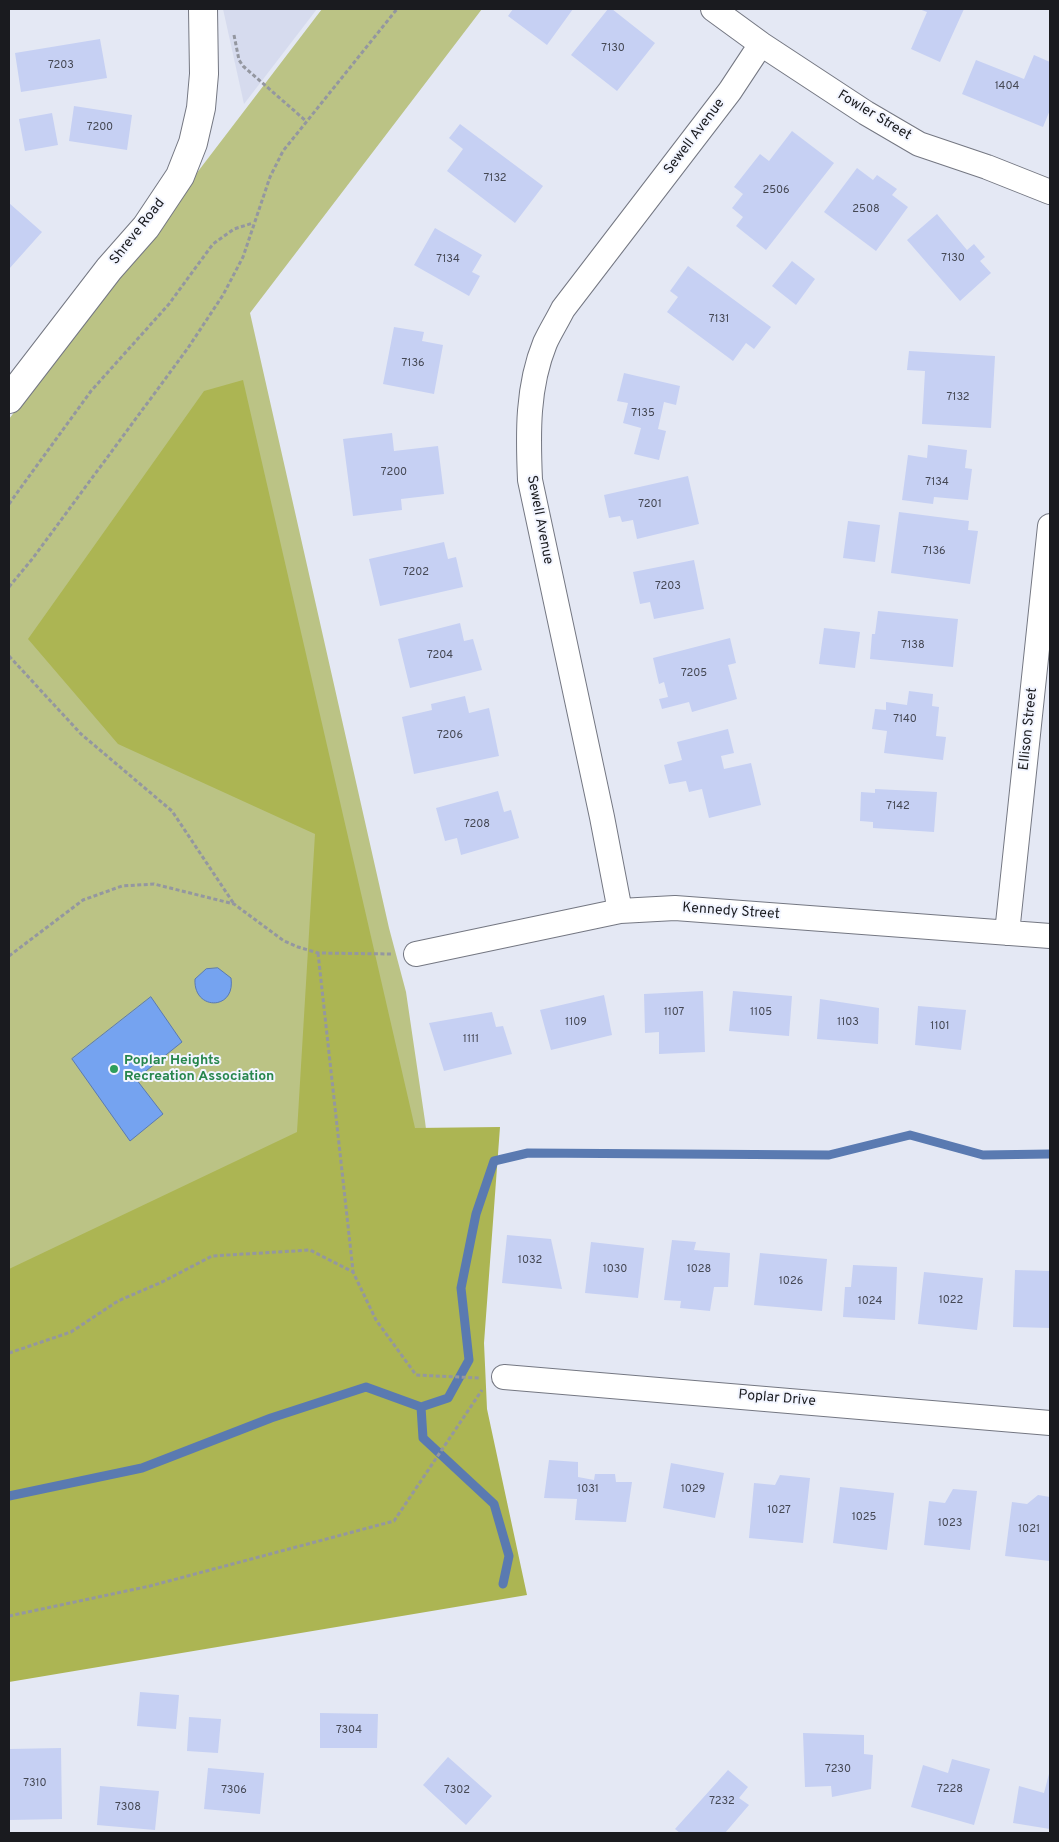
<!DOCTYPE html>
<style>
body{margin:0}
#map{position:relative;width:1059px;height:1842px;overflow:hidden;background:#e4e8f4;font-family:Overpass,sans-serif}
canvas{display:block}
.frame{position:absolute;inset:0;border:10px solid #1a1b1f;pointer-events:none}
</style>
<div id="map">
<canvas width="1059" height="1842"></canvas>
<div class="frame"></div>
</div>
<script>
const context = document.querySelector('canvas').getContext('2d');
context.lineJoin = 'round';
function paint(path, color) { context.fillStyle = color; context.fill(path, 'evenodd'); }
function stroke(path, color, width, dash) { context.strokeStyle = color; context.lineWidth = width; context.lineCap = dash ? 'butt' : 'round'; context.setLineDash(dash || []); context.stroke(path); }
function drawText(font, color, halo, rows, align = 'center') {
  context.font = font + ' Overpass,sans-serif'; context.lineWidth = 4; context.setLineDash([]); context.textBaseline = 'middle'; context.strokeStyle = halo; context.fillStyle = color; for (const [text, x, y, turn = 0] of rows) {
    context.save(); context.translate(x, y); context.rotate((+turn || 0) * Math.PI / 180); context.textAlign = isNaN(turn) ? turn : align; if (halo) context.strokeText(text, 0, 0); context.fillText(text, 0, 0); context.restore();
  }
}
const built = new Path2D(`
 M223 9H317L244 104Z`);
const green = new Path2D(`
 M322 9H482L250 313 389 928 406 992 425 1121 480 1563 9 1676V419Z`);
const forest = new Path2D(`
 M243 380 415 1128 500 1127 484 1343 487 1409 527 1595 9 1682V1269L297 1132 315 834 118 744 28 639 204 391Z`);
const water = new Path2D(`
 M218 968 231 978C236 1011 193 1011 195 979L206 969Z
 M151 997 182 1042 136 1079 163 1114 130 1141 72 1059Z`);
const stream = new Path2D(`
 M421 1407 423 1438 494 1504 509 1556 503 1584
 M9 1496 142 1468 271 1418 366 1387 421 1407 448 1398 469 1360 461 1288 476 1214 494 1161 528 1153 829 1155 910 1135 983 1155 1050 1154`);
const building = new Path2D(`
 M513 9H573L547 45 508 16Z
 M608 9H612L655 43 617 91 571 55Z
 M919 9H964L940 62 911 49 927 12Z
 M100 39 107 78 21 92 15 53Z
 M1034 55 1050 62V110L1043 127 962 94 976 60 1024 79Z
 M74 106 132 115 127 150 69 141Z
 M52 113 58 145 25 151 19 119Z
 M460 124 543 186 515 223 447 171 463 149 449 138Z
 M792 131 834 163 766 250 736 226 743 217 732 208 743 194 734 187 760 154 769 161Z
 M857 168 873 180 877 175 897 189 892 195 908 207 876 251 824 212Z
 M9 203 42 232 9 269Z
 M937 214 967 250 974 244 985 257 980 261 991 273 960 301 907 240Z
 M435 228 482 255 472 272 480 276 469 296 414 265Z
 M792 261 815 279 796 305 772 286Z
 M688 266 771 327 754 349 746 343 733 361 667 312 678 297 670 291Z
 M394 327 424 332 422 341 443 345 434 394 383 384Z
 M909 351 995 356 991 428 922 424 925 371 907 370Z
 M624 373 680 386 676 405 664 402 658 429 666 431 659 460 634 454 641 428 623 423 628 403 617 401Z
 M392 433 394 451 438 446 444 494 401 499 402 510 353 516 343 439Z
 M928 445 967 450 965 468 972 469 968 500 934 497 933 504 902 500 908 455 927 458Z
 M688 476 699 524 637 539 633 520 622 522 620 516 609 518 604 495Z
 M899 512 969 521 968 530 978 531 970 584 891 573Z
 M848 521 880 525 875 562 843 558Z
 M444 542 448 559 456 557 463 587 380 606 369 559Z
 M694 560 704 609 654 619 650 602 640 604 633 572Z
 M878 611 958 619 953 667 870 659 872 634H875Z
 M460 623 464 641 473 639 482 670 410 688 398 639Z
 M824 628 860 632 855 668 819 664Z
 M730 638 736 663 728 665 737 699 692 712 689 702 662 709 659 699 668 697 664 682 659 684 653 658Z
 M909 691 933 694 932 706 939 707 936 736 946 737 943 760 884 753 887 731 872 729 875 709 886 710V702L907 705Z
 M465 696 469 713 489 708 499 756 414 774 402 717 432 710 431 704Z
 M728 729 734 753 721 756 724 769 751 763 761 805 709 818 702 789 689 792 686 781 669 784 664 765 682 760 677 742Z
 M875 789 937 792 934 832 873 828V822L860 821 861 792 875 793Z
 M498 791 504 812 511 810 519 838 461 855 457 838 445 841 436 808Z
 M703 991 705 1052 659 1054V1032L645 1033 644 994Z
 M733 991 792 996 789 1036 729 1031Z
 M604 995 612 1035 551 1050 540 1010Z
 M820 999 879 1008 878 1044 817 1039Z
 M918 1006 966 1010 961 1050 915 1045Z
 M492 1012 496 1027 503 1026 512 1054 444 1071 429 1023Z
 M507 1235 551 1239 562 1289 502 1283Z
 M672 1240 696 1242 694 1250 730 1253 728 1287H714L710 1311 680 1308 681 1301 664 1300Z
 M591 1242 644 1248 638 1298 585 1293Z
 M760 1253 827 1259 822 1311 754 1305Z
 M853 1265 897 1267 895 1320 843 1317 845 1287H851Z
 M1015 1270 1050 1271V1328L1013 1327Z
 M924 1272 983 1278 977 1330 918 1324Z
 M549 1460 578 1462V1477L594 1480 595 1474H615L616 1482H632L626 1522 575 1520 577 1499 544 1498Z
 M671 1463 724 1473 715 1518 663 1508Z
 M780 1475 810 1478 803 1543 749 1538 754 1483 775 1485Z
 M840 1487 894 1493 887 1550 833 1543Z
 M953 1489 977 1491 970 1550 924 1545 929 1501 945 1503Z
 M1038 1495 1050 1497V1561L1005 1556 1012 1502 1027 1504Z
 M140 1692 179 1695 176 1729 137 1726Z
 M320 1713 378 1714 377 1748H320Z
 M189 1717 221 1719 218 1753 187 1751Z
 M803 1733 864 1735V1754L873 1755 871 1789 832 1797 831 1786 805 1787Z
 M61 1748 62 1819 9 1820V1749Z
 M448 1757 492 1796 466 1825 423 1785Z
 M952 1759 990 1769 974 1825 911 1807 923 1765 948 1773Z
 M208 1768 264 1773 260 1814 204 1809Z
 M728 1770 748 1787 739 1798 749 1805 725 1833H680L675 1829Z
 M1050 1770V1829L1013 1823 1019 1786 1044 1793Z
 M100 1786 159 1791 155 1830 97 1825Z`);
const path = new Path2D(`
 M234 35 239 60 243 66 306 121
 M9 504 91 391 169 304 213 244 234 229 253 223
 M9 587 33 558 188 348 223 295 243 257 270 177 283 151 397 9
 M9 656 81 734 172 811 234 904
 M318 953 353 1271
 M9 956 83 900 122 886 154 884 234 904 284 941 298 947 318 953 391 954
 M9 1353 71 1332 118 1301 162 1282 212 1256 310 1250 353 1272 376 1320 416 1375 479 1378
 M9 1616 150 1586 394 1521 482 1390`);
const street = new Path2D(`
 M713 9 761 44 866 113 919 144 987 167 1050 192
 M620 911 602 817 530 480C528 434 527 387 545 343 550 332 557 321 563 309L730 91 761 44
 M1007 933 1050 526
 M416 954 620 911 675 908 1050 936
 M504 1377 1050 1423`);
const secondary = new Path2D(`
 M9 399 109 269 146 227 180 176 193 143 201 108 204 74 203 9`);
const markers = [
 [114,1069,5,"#2e9e5b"]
];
const numberNames = [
 ["7130",613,49],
 ["7203",61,66],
 ["1404",1007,87],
 ["7200",100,128],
 ["7132",495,179],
 ["2506",776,191],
 ["2508",866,210],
 ["7130",953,259],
 ["7134",448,260],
 ["7131",719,320],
 ["7136",413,364],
 ["7132",958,398],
 ["7135",643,414],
 ["7200",394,473],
 ["7134",937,483],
 ["7201",650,505],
 ["7136",934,552],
 ["7202",416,573],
 ["7203",668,587],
 ["7138",913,646],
 ["7204",440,656],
 ["7205",694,674],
 ["7140",905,720],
 ["7206",450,736],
 ["7142",898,807],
 ["7208",477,825],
 ["1107",674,1013],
 ["1105",761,1013],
 ["1109",576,1023],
 ["1103",848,1023],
 ["1101",940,1027],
 ["1111",471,1040],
 ["1032",530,1261],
 ["1030",615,1270],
 ["1028",699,1270],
 ["1026",791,1282],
 ["1022",951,1301],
 ["1024",870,1302],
 ["1031",588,1490],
 ["1029",693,1490],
 ["1027",779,1511],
 ["1025",864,1518],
 ["1023",950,1524],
 ["1021",1029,1530],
 ["7304",349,1731],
 ["7230",838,1770],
 ["7310",35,1784],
 ["7228",950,1790],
 ["7306",234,1791],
 ["7302",457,1791],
 ["7232",722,1802],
 ["7308",128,1808]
];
const streetNames = [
 ["Fowler Street",874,116,31],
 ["Sewell Avenue",695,137,-53],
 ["Shreve Road",138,232,-52],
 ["Sewell Avenue",539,520,79],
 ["Ellison Street",1029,729,-84],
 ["Kennedy Street",731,912,4],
 ["Poplar Drive",777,1399,5]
];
const leisureNames = [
 ["Poplar Heights",124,1061],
 ["Recreation Association",124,1077]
];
paint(built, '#d6dbee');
paint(green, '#bbc385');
paint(forest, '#acb553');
paint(water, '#75a3f0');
stroke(water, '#5a7ab1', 1);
stroke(stream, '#5a7ab1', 9);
paint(building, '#c6d0f3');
stroke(street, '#747782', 26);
stroke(secondary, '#747782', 30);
stroke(path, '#9497a0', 3, [4, 2.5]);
stroke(street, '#fff', 24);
stroke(secondary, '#fff', 28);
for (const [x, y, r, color] of markers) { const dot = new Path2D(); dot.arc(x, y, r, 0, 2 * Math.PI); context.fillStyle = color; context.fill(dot); stroke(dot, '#f2f5ff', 2); }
drawText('11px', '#454854', null, numberNames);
drawText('14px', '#1a1b1f', '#f2f5ff', streetNames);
drawText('bold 14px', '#27864d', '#f2f5ff', leisureNames, 'left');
</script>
